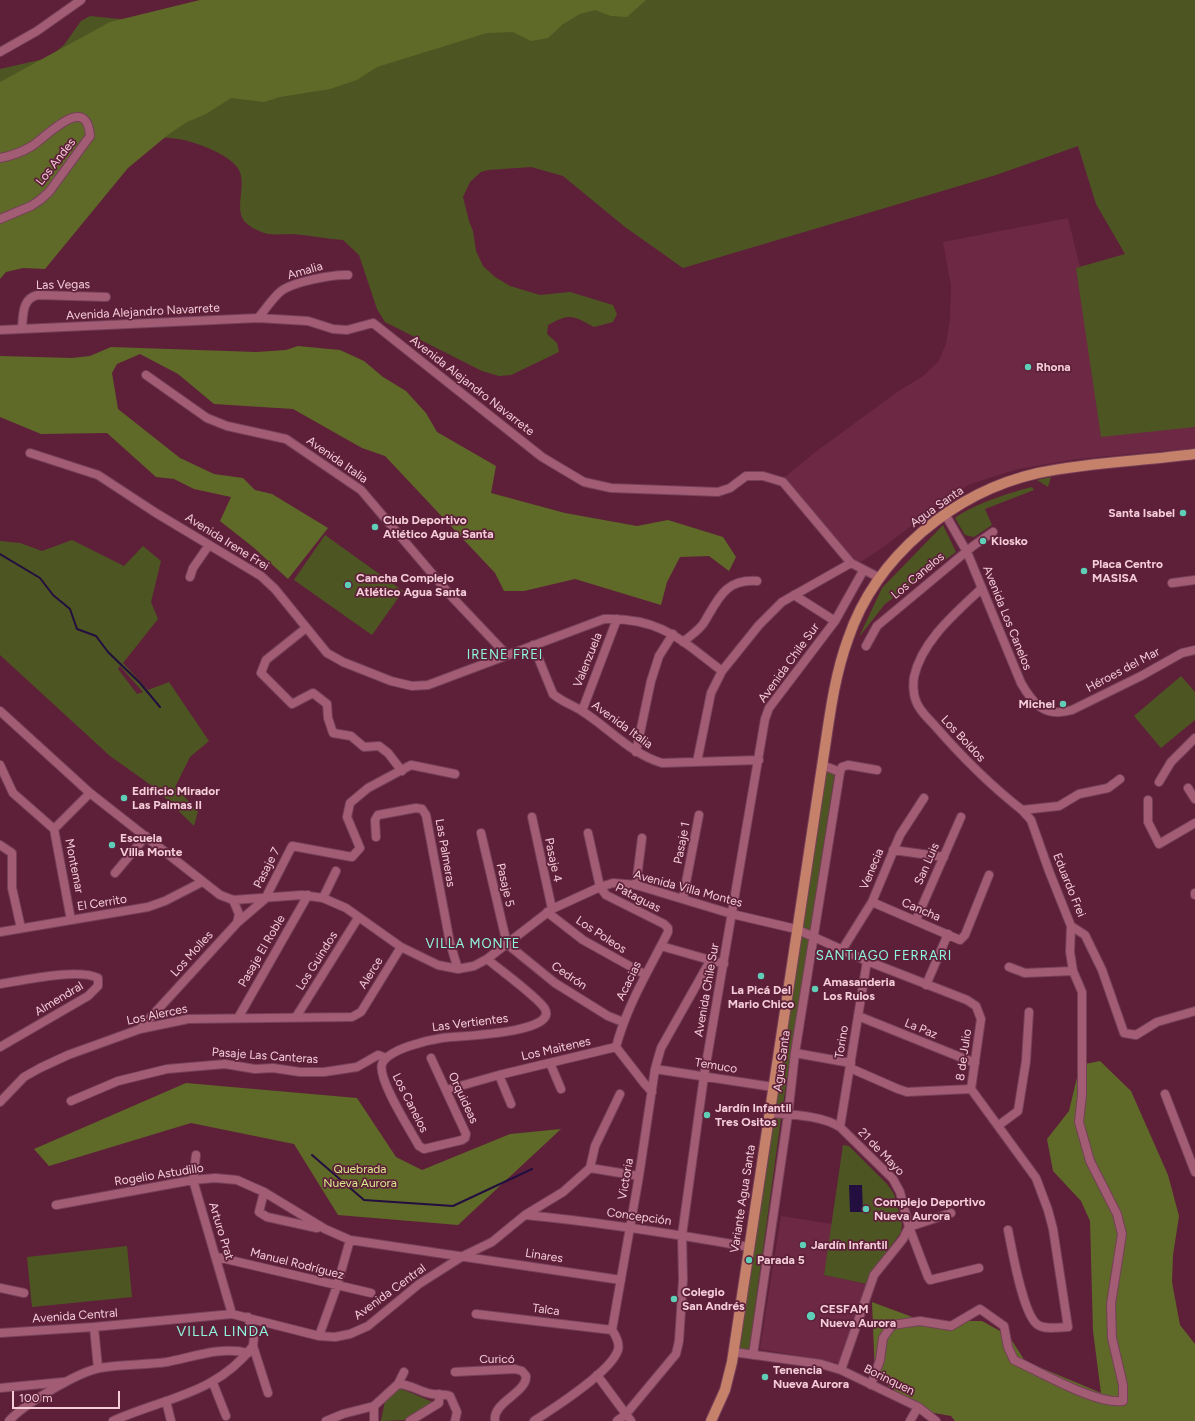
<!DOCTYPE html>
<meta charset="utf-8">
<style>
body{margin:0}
#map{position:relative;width:1195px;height:1421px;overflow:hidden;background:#5e2039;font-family:Figtree,sans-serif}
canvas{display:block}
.scale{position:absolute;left:12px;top:1391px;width:108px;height:18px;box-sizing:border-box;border:2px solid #f5cdd9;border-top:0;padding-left:5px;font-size:12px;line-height:14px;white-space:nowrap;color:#f5cdd9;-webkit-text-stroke:3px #5e2039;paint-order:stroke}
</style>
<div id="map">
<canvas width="1195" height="1421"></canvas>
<div class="scale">100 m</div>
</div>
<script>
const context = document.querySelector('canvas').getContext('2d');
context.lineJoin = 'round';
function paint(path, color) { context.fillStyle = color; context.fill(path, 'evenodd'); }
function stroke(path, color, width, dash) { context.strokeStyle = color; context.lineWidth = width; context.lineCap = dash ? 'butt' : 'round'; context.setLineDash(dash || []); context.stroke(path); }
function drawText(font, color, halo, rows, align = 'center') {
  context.font = font + ' Figtree,sans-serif'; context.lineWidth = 3.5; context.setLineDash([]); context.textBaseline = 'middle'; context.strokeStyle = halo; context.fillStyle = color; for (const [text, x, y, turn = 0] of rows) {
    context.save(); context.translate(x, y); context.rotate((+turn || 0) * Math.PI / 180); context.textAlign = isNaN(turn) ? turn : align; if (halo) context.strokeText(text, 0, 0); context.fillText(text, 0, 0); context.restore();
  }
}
const built = new Path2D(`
 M1068 218 1103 360 1195 347V448L1076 459 1018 469 970 484 929 512 885 546 862 561 856 562 785 477 814 453 900 390 922 377 938 362 946 344 950 319 951 286 943 242Z
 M781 1216 832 1224 824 1275 867 1284 839 1363 760 1349Z`);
const green = new Path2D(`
 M250 0H1195V427L1101 437 1076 268 1125 254 1096 204 1078 146 996 175 683 268 625 227 563 176 531 167 488 170 481 172 470 182 463 197 469 221 473 231 476 251 483 266 495 277 510 286 540 295 570 292 613 305 617 314 613 322 594 327C572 315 570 313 548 325L547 334 557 343 559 352 511 375 499 376 482 371 385 322 377 309 359 255 343 240C326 239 309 235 292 234 284 234 275 235 268 234 261 232 251 228 246 223 233 210 247 186 239 170 230 153 187 138 169 138 165 137 161 139 157 140L0 212V69L48 58 64 45 81 21 90 16 150 22Z
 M1051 477 1048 487 1037 480Z
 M1032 487 1034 490 985 509 992 525 974 537 965 535 955 518C971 505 1012 492 1032 487Z
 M943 525 956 552 885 604 859 637 882 588Z
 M325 535 403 591 372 635 294 580Z
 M72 540 124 566 143 546 161 561 151 602 158 619 123 663 148 690 169 682 209 741 190 757 175 787 198 811 194 826 155 788 110 756 0 655V541L20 543 42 551ZM120 666 143 692 137 694 118 669Z
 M1181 676 1195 692V720L1161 748 1134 716Z
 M821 762 835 771 782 1111 749 1351 736 1350Z
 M843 1145 849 1146 887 1184 894 1194 902 1224 901 1232 875 1268 867 1284 824 1275Z
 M127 1246 132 1297 32 1307 27 1257Z
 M397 1387 435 1403 406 1420 381 1421 385 1401Z`);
const forest = new Path2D(`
 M200 0H646L627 17 611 16 595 10 580 14 563 24 548 38 531 41 513 32 487 33 377 67 357 80 330 89 280 97 264 102 231 98 206 114 187 122 169 134 128 168 45 269 23 268 6 272 0 279V82L110 22Z
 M298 346 340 350 364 361 383 377 406 391 426 413 437 432 496 466 491 493 565 513 637 526 668 520 723 537 736 557 729 571 709 556 680 557 667 582 661 605 575 579 524 591H504L495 573 385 456 362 448 293 409 214 404 178 374 140 354 117 364 112 373 118 409 180 458 214 474 243 478 255 490 272 494 328 528 288 579 253 547 220 521 231 497 194 489 174 479 156 477 107 433 41 434 0 417V356L72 358 90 356 111 347 256 352 286 350Z
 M1100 1061 1131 1091 1168 1175 1179 1216 1173 1255 1172 1282 1180 1325 1195 1344V1421H955L951 1416 923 1411 875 1376 872 1302 923 1321H982L1009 1336 1025 1361 1101 1393 1093 1331 1090 1221 1081 1201 1053 1171 1047 1139 1069 1111 1080 1065Z
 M186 1083 357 1098 396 1157 422 1170 510 1134 561 1129 458 1225 338 1215 294 1144 191 1123 49 1166 34 1149Z`);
const water = new Path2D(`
 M849 1185H862L863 1212H850Z`);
const stream = new Path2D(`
 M0 554 40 578 53 595 70 609 77 629 96 636 108 652 140 683 160 707
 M312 1155 364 1200 453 1206 532 1169`);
const minor = new Path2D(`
 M0 52 37 31 81 0
 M0 158C11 156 22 152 32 146 46 137 87 92 90 136L49 192 40 200 31 206 0 219
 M258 318C265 310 272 299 280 292 291 282 334 274 348 275
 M22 329C23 315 22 298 38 295L106 297
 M0 330 258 318 308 321 333 329 347 330 373 323 542 457 584 482 611 488 718 492 730 488 746 476H763L783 482 851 563 880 578
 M146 375 207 418 227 426 286 439 361 490 452 597 507 655
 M30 453 98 475 156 513 261 576 275 589 327 653 343 662 391 681 412 686 428 685 604 619C660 617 681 640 722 671
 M945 514 967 552 1021 683C1033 704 1045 718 1072 710L1141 676 1182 653 1195 650
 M190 577 193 568 209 545
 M1172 583 1195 580
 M982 588C957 612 922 640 914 677 913 683 913 694 916 701 919 711 930 720 936 727 963 758 990 785 1022 810L1059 806 1079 794 1108 788 1120 779
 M794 595 835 621
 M306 628 266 660 261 673 292 704 313 693 327 704 328 718 333 733 351 736 364 747 379 746 388 753 402 771
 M683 642C690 636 701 629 705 621 719 597 726 579 757 581
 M533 645 553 694C562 702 573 705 582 711 609 728 631 754 662 763L759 760
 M866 646 877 626 973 546 993 532
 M0 711 90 793 220 895 233 900 302 895 323 898 346 908 401 947 438 965 458 969 474 966 487 959 552 909 600 887 613 883 636 885 732 914 796 929 867 961 967 1000 976 1006 981 1019 971 1089 1036 1178 1048 1210 1053 1229 1068 1327C1059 1327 1046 1330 1038 1325 1023 1316 1012 1249 1008 1230
 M582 711 617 619
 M636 752 651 681 659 656 673 634
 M697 762 711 693 722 671 759 625 782 602 851 563
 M0 765 13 793 54 829 71 920
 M822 765 840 772
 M1159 782 1171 762 1195 738
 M1188 788 1195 799
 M1148 800V822L1159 844 1195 823
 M1022 810 1031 820 1049 871 1071 926 1085 935 1102 970 1124 1033 1136 1035 1157 1022 1195 1011
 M532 817 552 909
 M54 829 90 793
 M481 833 507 944 555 983 608 1016 623 1022
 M588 833 600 887 606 895 664 924 668 928V932C648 972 627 1005 616 1047
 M376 837 375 820 378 815 416 808 422 809 426 815 450 943 458 969
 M0 845 12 853V888L21 928
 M893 850 944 857
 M115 873 146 836
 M636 885 642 838
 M1195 893V895
 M323 898 336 871
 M683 898 699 815
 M233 900 239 914 237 923
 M872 902 960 940 965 935 989 875
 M547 912 583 940 644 974
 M916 920 961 817
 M0 932 148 907 165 901 202 882
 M661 946 724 964
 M842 950 872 902 900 835 924 798
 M1009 967 1025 973 1073 971
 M0 984C24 980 78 968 98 978V986L88 996 0 1047
 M926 985 948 934
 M858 1016 975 1063
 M296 1017 358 918
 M238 1018 308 895
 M140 1029 237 923 265 899 292 846 352 857 360 848 347 817 350 803 368 788 411 765 455 774
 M616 1047 644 1083 652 1092
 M795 1053 851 1063
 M431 1058 466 1134 465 1138 462 1140 424 1149 419 1146C411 1131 377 1079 382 1064 388 1049 428 1040 442 1038 454 1036 558 1034 545 1009 539 998 499 969 487 959
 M550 1063 561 1089
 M850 1068 898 1089 907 1092 971 1089
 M655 1069 773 1087
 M499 1075 511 1104
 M446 1090 499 1075 616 1047
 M1165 1094 1195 1172
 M71 1101 118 1081 167 1069 225 1064 255 1069 273 1068 300 1072H324L357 1067 378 1055 386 1058
 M0 1102 24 1077 40 1068 68 1055 140 1029 188 1019 352 1017 361 1012 401 947
 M769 1113C792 1115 820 1115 840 1127L893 1179 900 1192 909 1227 903 1239 874 1275 841 1370
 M999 1125 1018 1111 1026 1061 1029 1012
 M840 1127 867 961
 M196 1155 193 1180 232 1314
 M590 1168 639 1176
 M264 1192 259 1212 267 1217 317 1228
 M56 1205 193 1180 215 1178 237 1180 264 1192 325 1229 350 1240 621 1280
 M951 1213 909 1227 928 1277 930 1280 934 1279 979 1268
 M525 1215C600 1222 675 1234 749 1247
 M217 1257 371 1293
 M0 1288 24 1293
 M476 1314 612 1330
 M248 1317 254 1337 253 1346 268 1393
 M94 1327 98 1368
 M0 1333 94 1327 232 1314 319 1336 335 1337 350 1334 368 1326 419 1284 463 1256 492 1242 525 1215 563 1192 590 1168 595 1146 620 1094
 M319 1336 337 1286 350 1240
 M733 1352 821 1364 841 1370 918 1407 936 1421
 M753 1355 788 1115 795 1053 840 772 842 767 848 765 877 770
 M455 1372 515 1369 522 1371 526 1376C527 1393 492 1402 495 1421
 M597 1375 631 1421
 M213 1383 226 1416
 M398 1384 404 1372
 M871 1385 880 1360 883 1338 892 1325 920 1321 951 1326 980 1309 1004 1326 1008 1347 1014 1360C1041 1372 1096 1405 1123 1401V1385L1112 1338 1111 1304 1122 1234 1117 1214 1090 1161 1079 1122 1082 1095V992L1073 971 1070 952 1071 926
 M0 1388 63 1382
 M166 1401 171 1421
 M374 1406V1421
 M9 1421C24 1404 78 1372 100 1368 122 1364 145 1365 167 1362 193 1357 221 1346 248 1353
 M113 1421C164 1398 217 1394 253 1346
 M326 1421 343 1414 374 1406 398 1384C410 1384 420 1392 432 1394 438 1395 444 1394 450 1396L457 1412 455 1421
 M410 1421 439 1403V1394
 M534 1421C554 1408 611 1372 618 1350 620 1343 616 1336 612 1330L639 1176 655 1069 661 1048 710 961
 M617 1421 626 1414 676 1354 679 1341 683 1280 682 1235 704 1076 765 719 769 708 835 621 863 571
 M910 1421 918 1407`);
const major = new Path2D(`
 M711 1421 725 1390 732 1362 826 740C831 706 836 672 848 639 876 556 954 492 1038 473 1090 462 1143 461 1195 454`);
const markers = [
 [1028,367,4,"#5eceb7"],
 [1183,513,4,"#5eceb7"],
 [375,527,4,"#5eceb7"],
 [983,541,4,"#5eceb7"],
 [1084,571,4,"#5eceb7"],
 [348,585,4,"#5eceb7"],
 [1063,704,4,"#5eceb7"],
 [124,798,4,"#5eceb7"],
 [112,845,4,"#5eceb7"],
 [761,976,4,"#5eceb7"],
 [815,989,4,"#5eceb7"],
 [707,1115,4,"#5eceb7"],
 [866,1209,4,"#5eceb7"],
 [803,1245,4,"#5eceb7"],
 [749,1260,4,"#5eceb7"],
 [674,1299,4,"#5eceb7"],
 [811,1316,5,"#5eceb7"],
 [765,1377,4,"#5eceb7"]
];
const streetNames = [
 ["Los Andes",56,162,-52],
 ["Amalia",305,271,-16],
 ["Las Vegas",63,285,-1],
 ["Avenida Alejandro Navarrete",143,312,-3],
 ["Avenida Alejandro Navarrete",472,386,38],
 ["Avenida Italia",337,460,35],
 ["Agua Santa",937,507,-35],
 ["Avenida Irene Frei",227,542,32],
 ["Los Canelos",918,576,-40],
 ["Avenida Los Canelos",1007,618,68],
 ["Valenzuela",588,660,-68],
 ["Avenida Chile Sur",789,663,-54],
 ["Héroes del Mar",1123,670,-28],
 ["Avenida Italia",622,725,36],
 ["Los Boldos",963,739,47],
 ["Pasaje 1",682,843,-79],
 ["Las Palmeras",445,853,80],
 ["Pasaje 4",553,860,78],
 ["San Luis",927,864,-66],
 ["Montemar",74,866,79],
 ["Pasaje 7",267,868,-63],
 ["Venecia",872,869,-67],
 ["Pasaje 5",505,885,77],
 ["Eduardo Frei",1069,885,68],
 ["Avenida Villa Montes",688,889,15],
 ["Pataguas",638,898,27],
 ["El Cerrito",102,903,-9],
 ["Cancha",921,910,23],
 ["Los Poleos",601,935,33],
 ["Pasaje El Roble",262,951,-60],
 ["Los Molles",192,954,-48],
 ["Los Guindos",317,961,-58],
 ["Alerce",371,973,-58],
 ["Cedrón",569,976,34],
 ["Acacias",629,981,-64],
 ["Avenida Chile Sur",707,990,-80],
 ["Almendral",59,999,-31],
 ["Los Alerces",157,1015,-12],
 ["Las Vertientes",470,1023,-7],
 ["La Paz",921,1029,22],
 ["Torino",842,1042,-81],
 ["Los Maitenes",556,1049,-13],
 ["8 de Julio",964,1055,-82],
 ["Pasaje Las Canteras",265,1056,4],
 ["Agua Santa",782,1061,-82],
 ["Temuco",716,1066,9],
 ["Orquideas",463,1098,65],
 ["Los Canelos",410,1103,63],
 ["21 de Mayo",881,1152,46],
 ["Rogelio Astudillo",159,1175,-9],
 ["Victoria",626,1179,-80],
 ["Variante Agua Santa",743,1199,-81],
 ["Concepción",639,1217,8],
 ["Arturo Prat",221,1231,73],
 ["Linares",544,1256,9],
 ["Manuel Rodríguez",297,1264,14],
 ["Avenida Central",390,1292,-36],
 ["Talca",546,1310,7],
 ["Avenida Central",75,1316,-4],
 ["Curicó",497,1359],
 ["Borinquen",889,1380,26]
];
const poiNames = [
 ["Rhona",1036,367],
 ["Santa Isabel",1175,513,"right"],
 ["Club Deportivo",383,520],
 ["Atlético Agua Santa",383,534],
 ["Kiosko",991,541],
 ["Placa Centro",1092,564],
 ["MASISA",1092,578],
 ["Cancha Complejo",356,578],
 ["Atlético Agua Santa",356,592],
 ["Michel",1055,704,"right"],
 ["Edificio Mirador",132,791],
 ["Las Palmas II",132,805],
 ["Escuela",120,838],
 ["Villa Monte",120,852],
 ["Amasanderia",823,982],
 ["Los Rulos",823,996],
 ["La Picá Del",761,990,"center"],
 ["Mario Chico",761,1004,"center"],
 ["Jardín Infantil",715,1108],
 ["Tres Ositos",715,1122],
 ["Complejo Deportivo",874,1202],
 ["Nueva Aurora",874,1216],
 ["Jardín Infantil",811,1245],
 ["Parada 5",757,1260],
 ["Colegio",682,1292],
 ["San Andrés",682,1306],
 ["CESFAM",820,1309],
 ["Nueva Aurora",820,1323],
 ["Tenencia",773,1370],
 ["Nueva Aurora",773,1384]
];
const parkNames = [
 ["Quebrada",360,1169],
 ["Nueva Aurora",360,1183]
];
const neighbourhoodNames = [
 ["IRENE FREI",505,655],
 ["VILLA MONTE",473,944],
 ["SANTIAGO FERRARI",884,956]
];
const quarterNames = [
 ["VILLA LINDA",223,1332]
];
paint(built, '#6d2844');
paint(green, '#4d5622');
paint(forest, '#5f6a28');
paint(water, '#230e40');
stroke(stream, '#230e40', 2);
stroke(minor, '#764058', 10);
stroke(major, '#764058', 12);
stroke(minor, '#a25d75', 8);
stroke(major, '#c6816a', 10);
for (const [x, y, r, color] of markers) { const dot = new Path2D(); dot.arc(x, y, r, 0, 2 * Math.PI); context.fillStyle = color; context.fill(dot); stroke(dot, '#5e2039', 1.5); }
drawText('12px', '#f5cdd9', '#5e2039', streetNames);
drawText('bold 12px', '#f5cdd9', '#5e2039', poiNames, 'left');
drawText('12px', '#d7ea8c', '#5e2039', parkNames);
context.letterSpacing = '1px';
drawText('13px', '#90f5de', '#5e2039', neighbourhoodNames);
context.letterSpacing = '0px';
context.letterSpacing = '1px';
drawText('14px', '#90f5de', '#5e2039', quarterNames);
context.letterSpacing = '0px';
</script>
